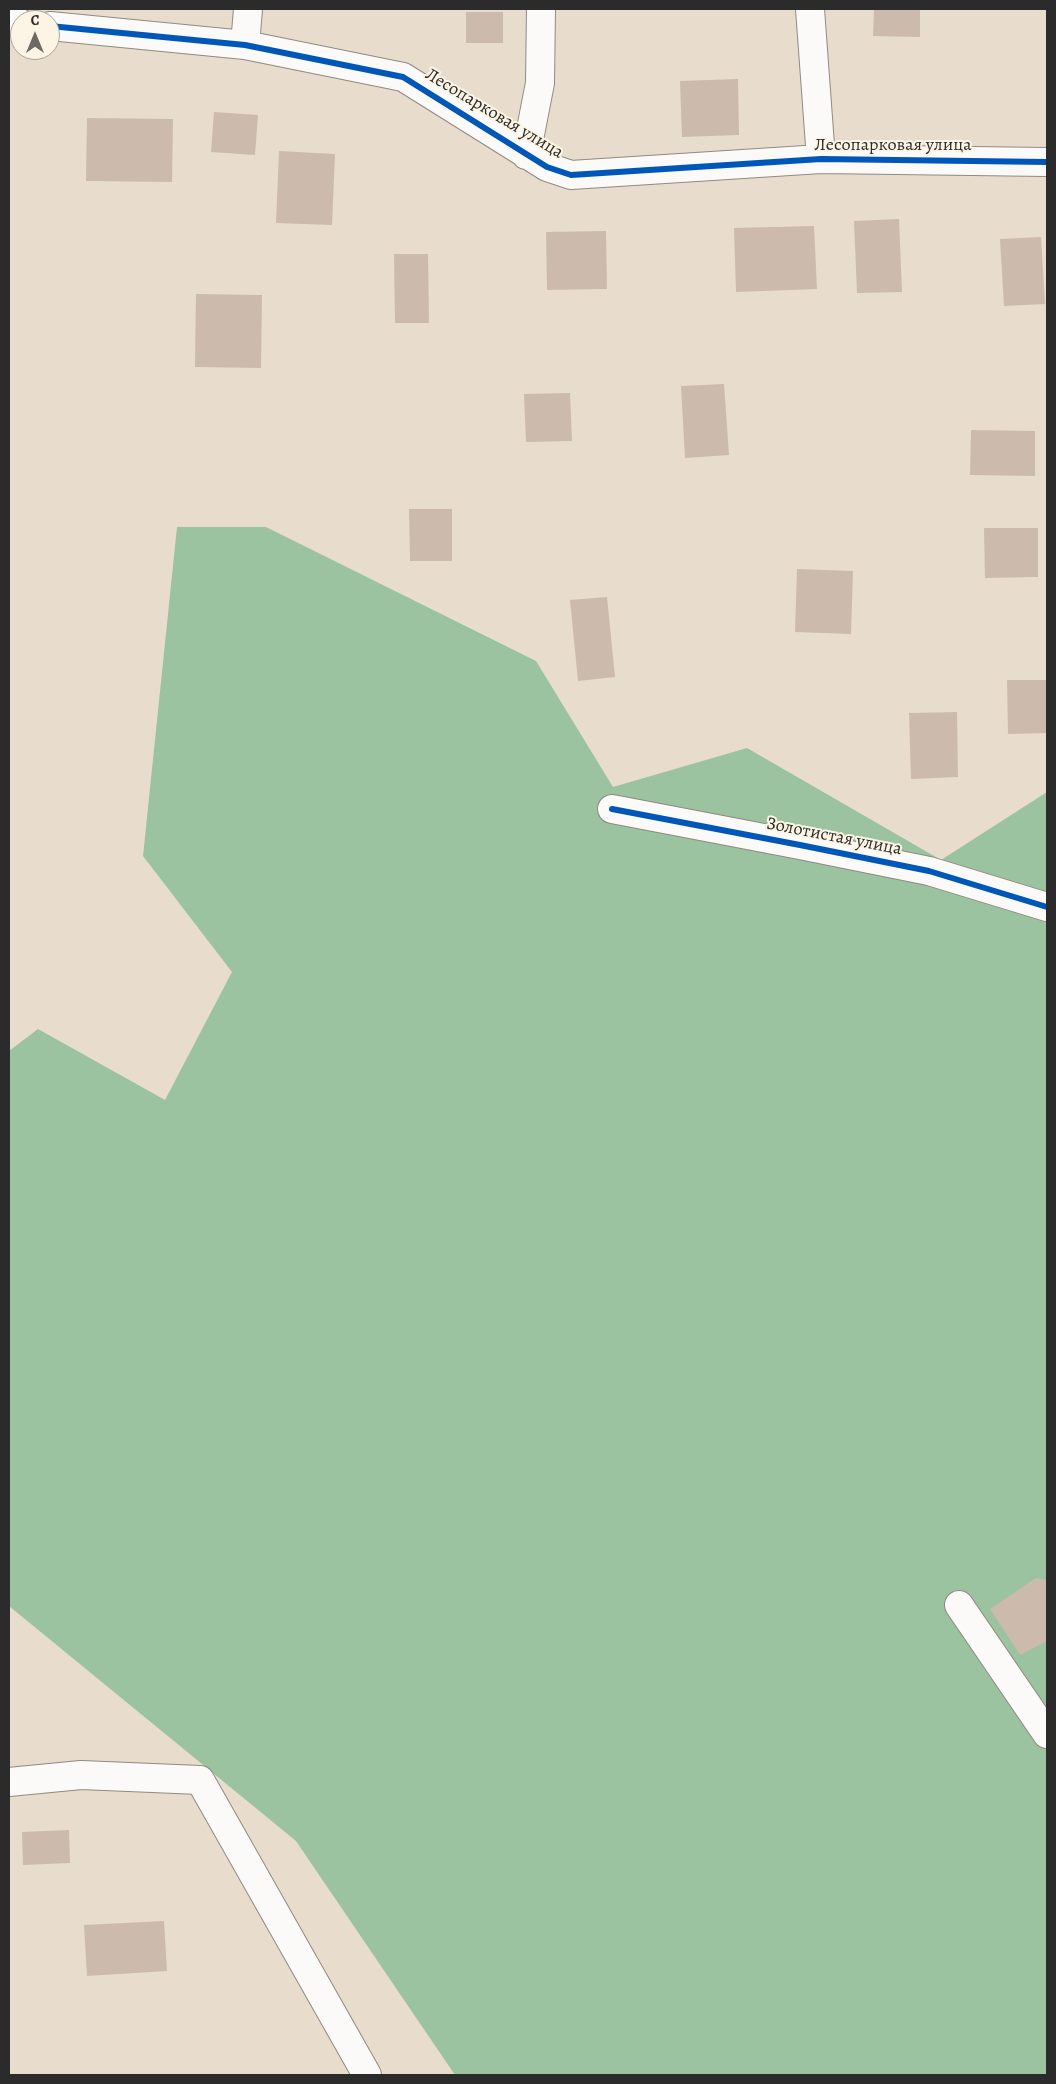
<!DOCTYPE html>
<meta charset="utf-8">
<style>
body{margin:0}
#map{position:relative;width:1056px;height:2084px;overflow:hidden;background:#e8dccd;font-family:Alegreya,serif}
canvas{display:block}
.frame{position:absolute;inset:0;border:10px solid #2b2b2b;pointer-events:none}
.north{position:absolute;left:10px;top:10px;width:50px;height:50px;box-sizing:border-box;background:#fcf5e5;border:1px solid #a8a49b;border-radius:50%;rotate:0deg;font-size:14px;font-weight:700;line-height:20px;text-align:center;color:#2b2b2b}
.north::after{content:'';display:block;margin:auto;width:18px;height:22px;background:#6d6964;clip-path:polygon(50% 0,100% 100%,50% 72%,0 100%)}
</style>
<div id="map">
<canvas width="1056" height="2084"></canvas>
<div class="frame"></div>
<div class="north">С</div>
</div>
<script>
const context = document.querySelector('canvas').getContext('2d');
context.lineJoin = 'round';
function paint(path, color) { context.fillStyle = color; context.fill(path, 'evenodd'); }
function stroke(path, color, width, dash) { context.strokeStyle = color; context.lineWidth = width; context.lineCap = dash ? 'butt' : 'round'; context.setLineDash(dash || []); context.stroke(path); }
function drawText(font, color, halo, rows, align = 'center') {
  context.font = font + ' Alegreya,serif'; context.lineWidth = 4; context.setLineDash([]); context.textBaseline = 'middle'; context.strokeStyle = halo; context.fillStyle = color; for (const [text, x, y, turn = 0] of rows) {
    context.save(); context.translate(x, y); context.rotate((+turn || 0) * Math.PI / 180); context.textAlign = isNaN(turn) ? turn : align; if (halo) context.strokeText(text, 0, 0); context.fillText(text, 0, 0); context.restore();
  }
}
const forest = new Path2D(`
 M177 527H266L536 661 613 787 747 748 941 860 1047 792V2075H455L296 1841 9 1606V1051L38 1029 165 1100 232 972 143 856Z`);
const building = new Path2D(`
 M874 9H920V37L873 36Z
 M466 12H503V43H466Z
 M738 79 739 135 682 137 680 81Z
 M214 112 258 115 255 155 211 152Z
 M87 118 173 119 172 182 86 181Z
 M279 151 335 154 332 225 276 223Z
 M899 219 902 292 857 293 854 221Z
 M814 226 817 289 736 292 734 228Z
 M606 231 607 289 547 290 546 232Z
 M1041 237 1045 304 1004 306 1000 239Z
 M394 254H428L429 323H395Z
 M196 294 262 295 261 368 195 367Z
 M724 384 729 455 685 458 681 386Z
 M570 393 572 441 526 442 524 394Z
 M971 430 1035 431V476L970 475Z
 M409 509H452V561H410Z
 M984 528H1038V577L985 578Z
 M797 569 853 571 851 634 795 632Z
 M607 597 615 677 578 681 570 600Z
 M1007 680H1047V733L1008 734Z
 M957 712 958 777 911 779 909 713Z
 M1036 1578 1047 1580V1641L1020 1655 990 1609Z
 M69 1830 70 1863 23 1865 22 1832Z
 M164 1921 167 1971 87 1976 84 1925Z`);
const minor = new Path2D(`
 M810 9 821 159
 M9 22 20 23
 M50 26 245 45 403 77 547 167 571 175 821 159 1047 162
 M245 45 248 9
 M526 155 540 83 541 9
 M612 809 800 845 929 871 1047 907
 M959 1605 1047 1734
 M9 1782 81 1775 200 1780 367 2075`);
const cycleway = new Path2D(`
 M50 26 245 45 403 77 547 167 571 175 821 159 1047 162
 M612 809 800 845 929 871 1047 907`);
const streetNames = [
 ["Лесопарковая улица",494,114,31],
 ["Лесопарковая улица",893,146],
 ["Золотистая улица",834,837,11]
];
paint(forest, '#9bc3a0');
paint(building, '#ccbaad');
stroke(minor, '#8f8a82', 30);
stroke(minor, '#fcfaf8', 28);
stroke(cycleway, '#0057b8', 6);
drawText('18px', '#2b2b2b', '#fcf5e5', streetNames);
</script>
